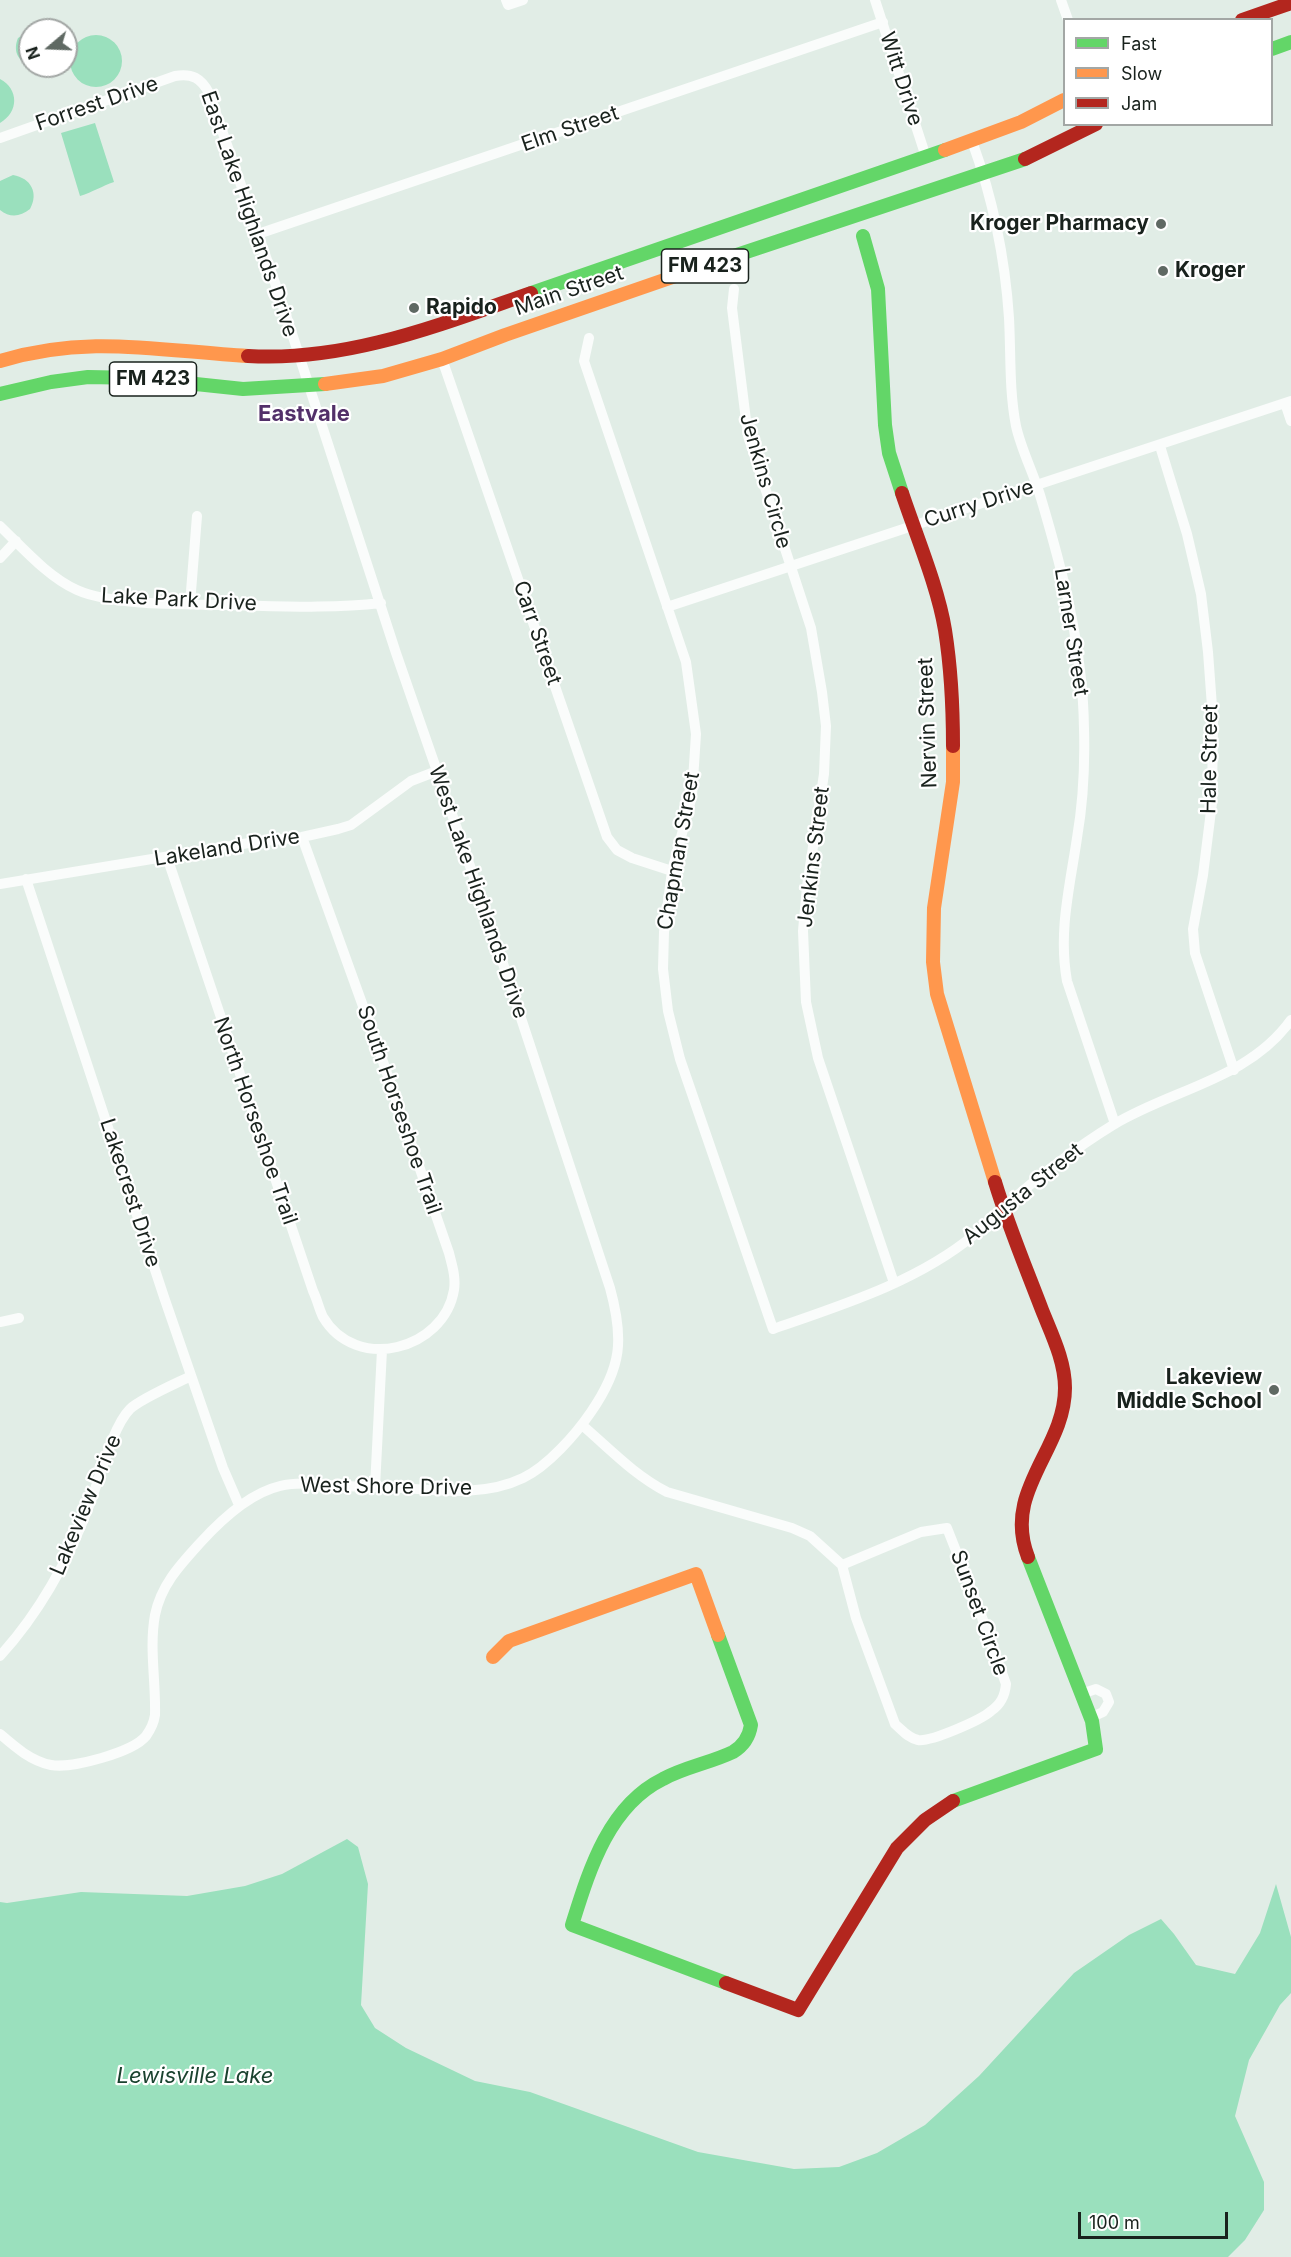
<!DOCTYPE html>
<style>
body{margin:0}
#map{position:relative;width:1291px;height:2257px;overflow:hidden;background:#e1ede6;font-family:Inter,sans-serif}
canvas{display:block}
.legend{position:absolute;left:1063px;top:18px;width:210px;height:108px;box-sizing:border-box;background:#fff;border:2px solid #a3a7a5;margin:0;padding:8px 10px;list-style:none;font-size:18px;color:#19221d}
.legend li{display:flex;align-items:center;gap:12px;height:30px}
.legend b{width:30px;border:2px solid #a3a7a5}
.north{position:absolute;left:18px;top:18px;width:60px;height:60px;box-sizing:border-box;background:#fff;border:2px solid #a3a7a5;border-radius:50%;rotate:251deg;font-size:16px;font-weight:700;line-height:24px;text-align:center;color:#19221d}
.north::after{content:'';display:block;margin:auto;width:21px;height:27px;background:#5f6963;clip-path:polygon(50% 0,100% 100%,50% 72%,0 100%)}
.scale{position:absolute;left:1078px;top:2212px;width:150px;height:27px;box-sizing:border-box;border:3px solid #19221d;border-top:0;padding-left:8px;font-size:18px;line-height:21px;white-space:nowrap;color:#19221d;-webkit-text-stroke:4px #fff;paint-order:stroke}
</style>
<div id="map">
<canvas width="1291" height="2257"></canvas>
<ul class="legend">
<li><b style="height:8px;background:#63d668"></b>Fast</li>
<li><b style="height:8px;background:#ff974d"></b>Slow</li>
<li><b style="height:8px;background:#b3261e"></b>Jam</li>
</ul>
<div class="north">N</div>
<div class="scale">100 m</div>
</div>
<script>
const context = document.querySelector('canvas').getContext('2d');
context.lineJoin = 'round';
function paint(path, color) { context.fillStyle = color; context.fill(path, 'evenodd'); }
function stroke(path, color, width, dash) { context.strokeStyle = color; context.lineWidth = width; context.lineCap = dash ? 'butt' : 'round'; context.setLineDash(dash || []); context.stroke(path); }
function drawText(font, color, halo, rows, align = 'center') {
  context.font = font + ' Inter,sans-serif'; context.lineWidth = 4.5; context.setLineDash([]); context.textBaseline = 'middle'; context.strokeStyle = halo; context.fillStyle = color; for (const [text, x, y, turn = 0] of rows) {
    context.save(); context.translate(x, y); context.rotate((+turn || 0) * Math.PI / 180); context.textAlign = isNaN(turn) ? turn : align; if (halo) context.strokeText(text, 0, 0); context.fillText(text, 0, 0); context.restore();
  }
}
const water = new Path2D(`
 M30 31V65C17 61 13 50 18 38Z
 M70 61a26 26 0 1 1 52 0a26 26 0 1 1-52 0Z
 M0 79C19 89 19 112 0 123Z
 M95 123 114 182C102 186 93 192 80 196L61 133Z
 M13 175C31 178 39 193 30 209 20 217 10 218 0 210V181Z
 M347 1839 358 1847 368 1884 361 2005 375 2028 406 2048 475 2081 530 2092 698 2152 794 2169 839 2167 877 2153 925 2125 979 2076 1074 1973 1129 1935 1161 1919 1174 1934 1196 1965 1235 1974 1260 1933 1276 1884 1291 1937V1993L1280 2005 1249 2060 1235 2116 1264 2182V2210L1245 2240 1228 2257H0V1902L7 1903 81 1892 187 1896 245 1886 282 1874Z`);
const street = new Path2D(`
 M506 0 508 5 523 0
 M875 0 926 157
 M1061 0 1068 20
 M0 138 175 76C192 73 201 78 209 93L283 306 396 653 487 915 610 1288C624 1339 622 1367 591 1412 576 1434 548 1466 523 1478 486 1496 442 1491 403 1488 383 1487 363 1487 343 1486 323 1485 300 1481 280 1486 250 1493 220 1521 200 1543 180 1565 161 1585 155 1615 149 1648 156 1681 155 1715 154 1722 151 1729 146 1736 133 1752 72 1769 51 1765 31 1761 15 1747 0 1734
 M972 141C993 199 1005 257 1009 318 1011 355 1009 390 1016 426 1021 449 1033 472 1040 495 1063 572 1083 648 1084 729 1085 765 1083 803 1077 838 1070 886 1058 932 1067 981L1115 1124
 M258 234 883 22
 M734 289 732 308 748 436 811 628 822 692 826 726 824 774 807 886 803 931 806 1002 818 1058 894 1283
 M589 338 584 361 686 662 696 734 692 796 672 871 664 932 663 969 668 1011 680 1059 773 1329C842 1305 917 1282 974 1235 985 1226 994 1216 1004 1207 1038 1177 1074 1149 1113 1125 1172 1089 1248 1080 1291 1020
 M442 359 607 837 617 850 632 858 672 871
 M1285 403 1291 421
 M1160 446 1187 534 1201 594 1208 652 1213 720 1212 803 1203 875 1193 929 1195 953 1234 1070
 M0 526C23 548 48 577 77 590 113 606 186 604 226 605 278 606 330 609 381 603
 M0 558 16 541
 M190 604 197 516
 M667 607 1291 401
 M167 857 313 1291C317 1299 319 1309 323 1317 356 1373 444 1350 454 1290 456 1277 452 1265 449 1253L381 1056 302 837
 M26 879 164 1297 223 1468 239 1505
 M0 884 255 842 302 837 338 829 351 825 411 781 437 771
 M0 1322 19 1318
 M582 1425C610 1449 634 1475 667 1492L792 1528 810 1536 842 1565
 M375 1487 382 1350
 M947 1528 979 1609 1006 1684C1005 1696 1001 1704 991 1711 981 1720 931 1742 918 1740 908 1738 902 1730 895 1724L856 1618 842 1565 921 1532Z
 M0 1656C40 1612 68 1561 89 1506 99 1481 112 1427 130 1409 140 1399 177 1383 191 1376
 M1081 1694 1096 1689 1106 1694 1109 1702 1103 1712 1090 1718`);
const fast = new Path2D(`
 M1272 49 1291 42
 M863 236 878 289 885 425 889 453 902 493
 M719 261 1025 159
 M531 293 945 150
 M0 394 51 382 88 377 139 378 243 389 325 384
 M718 1635 751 1725C749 1738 743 1746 733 1752 710 1763 685 1767 663 1779 608 1806 589 1871 572 1925L726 1983
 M953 1801 1096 1749 1092 1721 1028 1557`);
const slow = new Path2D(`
 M945 150 1021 122 1064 100
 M0 361C88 334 159 351 248 356
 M325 384 383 376 442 359 505 335 719 261
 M953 746V782L934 908 933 962 937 994 995 1182
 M493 1657 509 1641 696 1574 718 1635`);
const jam = new Path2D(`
 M1242 20 1291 3
 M1025 159 1096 124
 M248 356C347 362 439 325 531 293
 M902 493C916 535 938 587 945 630 951 668 953 707 953 746
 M995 1182C1008 1225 1026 1268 1042 1310 1052 1335 1065 1361 1065 1388 1065 1450 1002 1490 1028 1557
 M726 1983 798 2010 897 1848 925 1820 953 1801`);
const markers = [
 [1161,224,6,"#5f6963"],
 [1163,271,6,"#5f6963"],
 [414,308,6,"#5f6963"],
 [1274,1390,6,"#5f6963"]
];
const shields = [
 [705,266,87],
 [153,379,87]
];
const shieldNames = [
 ["FM 423",705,266],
 ["FM 423",153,379]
];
const streetNames = [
 ["Witt Drive",901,79,72],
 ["Forrest Drive",97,104,-19],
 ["Elm Street",570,129,-19],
 ["East Lake Highlands Drive",249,214,71],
 ["Main Street",569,291,-19],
 ["Jenkins Circle",765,481,74],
 ["Curry Drive",979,504,-18],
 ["Lake Park Drive",179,600,3],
 ["Larner Street",1071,632,81],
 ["Carr Street",537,633,71],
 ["Nervin Street",928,723,-92],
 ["Hale Street",1210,759,-89],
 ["Lakeland Drive",227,848,-9],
 ["Chapman Street",679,851,-80],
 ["Jenkins Street",814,857,-83],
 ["West Lake Highlands Drive",478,892,71],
 ["South Horseshoe Trail",399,1110,71],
 ["North Horseshoe Trail",255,1121,71],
 ["Lakecrest Drive",130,1193,72],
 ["Augusta Street",1023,1194,-39],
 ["West Shore Drive",386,1487,1],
 ["Lakeview Drive",86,1505,-67],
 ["Sunset Circle",979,1613,70]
];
const poiNames = [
 ["Kroger Pharmacy",1149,224],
 ["Kroger",1175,271,"left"],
 ["Rapido",426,308,"left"],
 ["Lakeview",1262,1378],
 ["Middle School",1262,1402]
];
const neighbourhoodNames = [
 ["Eastvale",304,414]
];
const waterNames = [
 ["Lewisville Lake",195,2076]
];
paint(water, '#9ae0bd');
stroke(street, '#fafcfb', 10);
stroke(fast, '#63d668', 14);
stroke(slow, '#ff974d', 14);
stroke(jam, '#b3261e', 14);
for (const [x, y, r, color] of markers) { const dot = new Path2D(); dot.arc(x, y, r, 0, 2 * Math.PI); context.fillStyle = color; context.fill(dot); stroke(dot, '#fff', 2); }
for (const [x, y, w] of shields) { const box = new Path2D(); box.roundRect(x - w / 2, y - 17, w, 34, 4.5); context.fillStyle = '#fff'; context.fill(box); stroke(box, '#19221d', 1.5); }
drawText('bold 20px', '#19221d', null, shieldNames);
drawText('21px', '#19221d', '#fff', streetNames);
drawText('bold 21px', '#19221d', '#fff', poiNames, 'right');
drawText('bold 22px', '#523069', '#fff', neighbourhoodNames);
drawText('italic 22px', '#1a432f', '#fff', waterNames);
</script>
